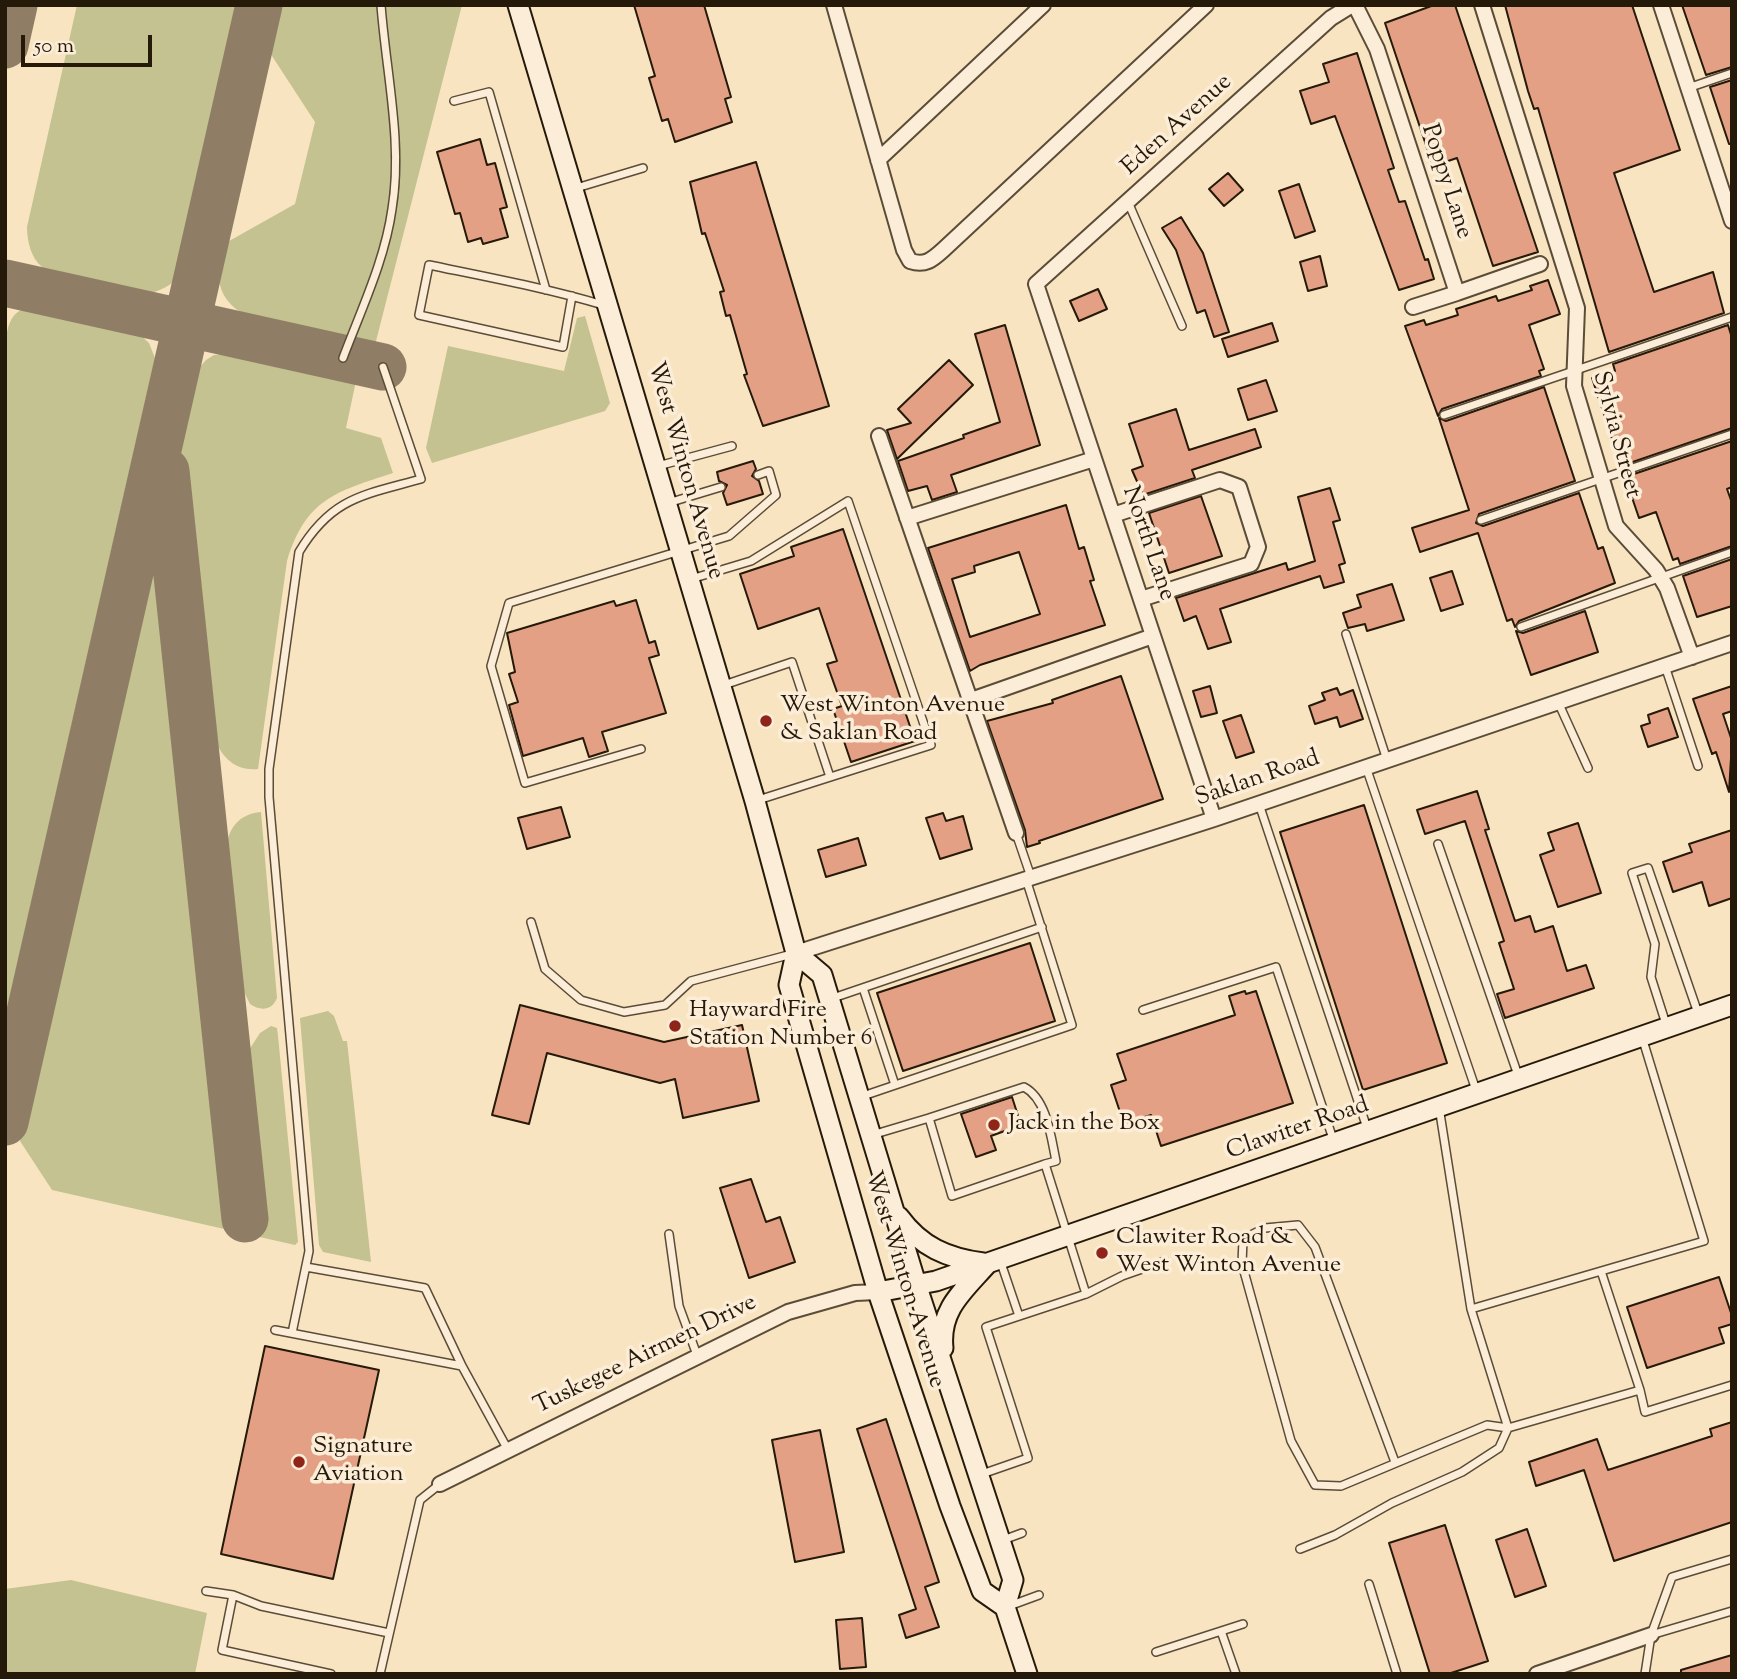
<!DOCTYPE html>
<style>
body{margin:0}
#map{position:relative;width:1737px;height:1679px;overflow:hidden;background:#f9e4c1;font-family:"Sorts Mill Goudy",serif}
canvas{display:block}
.frame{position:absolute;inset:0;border:7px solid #251909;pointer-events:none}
.scale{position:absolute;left:21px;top:35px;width:131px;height:32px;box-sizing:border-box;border:4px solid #251909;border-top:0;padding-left:9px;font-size:21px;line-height:24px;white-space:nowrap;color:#251909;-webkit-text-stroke:5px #fbedd7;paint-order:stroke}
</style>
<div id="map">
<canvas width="1737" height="1679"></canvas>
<div class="frame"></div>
<div class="scale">50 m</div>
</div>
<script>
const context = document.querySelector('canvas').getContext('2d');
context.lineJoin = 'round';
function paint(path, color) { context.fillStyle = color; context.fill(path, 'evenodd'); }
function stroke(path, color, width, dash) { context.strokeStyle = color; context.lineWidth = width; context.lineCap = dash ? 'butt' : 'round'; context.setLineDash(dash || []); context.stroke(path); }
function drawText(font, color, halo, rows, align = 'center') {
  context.font = font + ' "Sorts Mill Goudy",serif'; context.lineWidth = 7; context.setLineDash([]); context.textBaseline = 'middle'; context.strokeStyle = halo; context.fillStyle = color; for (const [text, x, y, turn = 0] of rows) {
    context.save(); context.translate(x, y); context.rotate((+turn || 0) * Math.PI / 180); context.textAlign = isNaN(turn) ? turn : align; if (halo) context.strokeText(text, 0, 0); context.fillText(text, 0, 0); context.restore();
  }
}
const green = new Path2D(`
 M77 5H245L185 270C176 281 164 291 149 293 130 295 57 279 42 267 31 258 27 241 27 227Z
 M279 5H462L375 345 246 315C216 300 215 274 222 245L295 204 315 122 272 56 270 43Z
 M29 307 136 331 149 343 155 358 5 1018V341C9 324 10 312 29 307Z
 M585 316 610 403 605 411 432 463 426 448 448 346 564 371 577 318Z
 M228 354 356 381 346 428 381 438 393 473C335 492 306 499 287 561L258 769C236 771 224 759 215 741L177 439 193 375 206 360 214 355Z
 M154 565 158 580 224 1219 265 1229 247 1053 260 1033 271 1026 277 1028 278 1036 298 1242 295 1245 52 1190 20 1141Z
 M261 812 277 998C272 1011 260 1011 250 1004L240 984 226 850C228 828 239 814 261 812Z
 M328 1011 334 1016 343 1041H347L371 1262 323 1252 319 1245 300 1018Z
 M71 1580 207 1613 195 1674H5V1589Z`);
const taxiway = new Path2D(`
 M5 45 14 5
 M5 283 383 367
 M166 471 245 1219
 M5 1122 259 5`);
const building = new Path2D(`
 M634 5H704L731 97 725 99 732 122 675 142 668 119 662 121 649 78 655 76Z
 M1434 5H1455L1538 252 1493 266 1457 158 1433 166 1385 23Z
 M1505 5H1632L1680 150 1614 173 1654 292 1713 272 1724 313 1609 352 1538 108 1534 109 1528 91Z
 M1682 5H1732V67L1706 75Z
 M1357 53 1394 168 1388 170 1399 202 1405 201 1425 260 1428 259 1434 279 1399 290 1335 116 1311 124 1300 91 1329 82 1323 64Z
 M1732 80V144H1729L1710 87Z
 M480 139 487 165 495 163 507 207 500 209 508 237 483 244 481 238 468 242 460 213 455 214 437 152Z
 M756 162 829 406 763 426 744 375 747 374 730 315 726 316 720 292 724 291 705 233 702 234 690 182Z
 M1228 173 1243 190 1224 206 1209 189Z
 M1299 184 1315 231 1295 238 1279 191Z
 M1181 217 1203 253 1229 332 1214 337 1205 310 1197 313 1176 250 1162 228Z
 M1320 256 1327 286 1308 291 1300 262Z
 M1548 280 1560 314 1529 325 1544 369 1539 371 1541 376 1442 409 1438 416 1405 326 1424 320 1426 325 1458 315 1456 309 1496 296 1498 301 1532 290 1530 286Z
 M1098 289 1107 309 1079 321 1070 301Z
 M1272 323 1278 341 1228 357 1222 339Z
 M1005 325 1040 445 951 475 957 492 932 500 927 486 908 491 898 461 964 438 963 435 1000 422 975 334Z
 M1728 325 1732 338V428L1621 466 1592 378 1615 371 1613 364Z
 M949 360 973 385 897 459 887 430 911 423 898 409Z
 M1266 380 1277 411 1248 420 1238 389Z
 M1544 387 1575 481 1479 514 1476 523 1483 526 1579 493 1598 549 1603 547 1615 583 1519 621 1515 627 1512 619 1507 621 1478 533 1420 552 1412 528 1469 510 1439 418 1446 421Z
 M1176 409 1189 450 1255 429 1261 447 1192 470 1195 478 1143 495 1132 470 1143 466 1129 424Z
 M1732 441V487L1727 489 1732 503V546L1680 564 1678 558 1673 560 1656 512 1639 518 1625 477Z
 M753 461 756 469 752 476 759 481 763 494 727 505 723 493 727 485 719 481 717 472Z
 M1330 488 1340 520 1333 522 1345 563 1339 565 1344 582 1324 588 1320 576 1220 609 1231 642 1208 649 1196 616 1184 621 1176 598 1286 563 1288 570 1315 561 1298 497Z
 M1201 496 1222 556 1169 573 1149 513Z
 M1066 505 1079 549 1084 547 1094 580 1090 581 1105 625 980 665 970 671 928 548ZM1019 552 1040 614 970 637 952 579 975 572 974 566Z
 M843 529 915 741 851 762 833 709 842 706 827 664 837 661 819 608 758 629 740 574 794 556 791 547Z
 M1732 559V606L1697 617 1683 576Z
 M1452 571 1463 604 1441 611 1430 578Z
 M1392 584 1404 620 1367 631 1365 624 1348 628 1343 613 1361 607 1357 595Z
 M636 600 649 643 655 641 659 655 649 658 666 713 602 732 608 751 589 757 583 738 523 756 509 705 518 702 509 674 515 672 507 633 614 601 616 606Z
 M1585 611 1598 652 1531 675 1516 631 1523 633Z
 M1121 676 1163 799 1039 841 1040 843 1027 847 1025 830 987 721 1053 703 1052 700Z
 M1210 686 1217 713 1201 717 1193 691Z
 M1732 686V711L1723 714 1732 741 1729 792 1716 752 1712 754 1693 699Z
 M1337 688 1340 695 1353 690 1363 719 1340 727 1337 717 1315 724 1309 706 1325 700 1322 693Z
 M1668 708 1678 737 1648 747 1641 726 1650 723 1648 715Z
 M1241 715 1254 752 1236 758 1223 721Z
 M1477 791 1489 829 1485 830 1515 921 1530 916 1535 932 1553 926 1567 971 1586 965 1594 988 1505 1018 1497 994 1514 989 1499 943 1504 941 1465 821 1425 834 1417 810Z
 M1364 805 1447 1063 1363 1090 1280 832Z
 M561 807 570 837 527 849 518 818Z
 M943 813 946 821 963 816 972 849 940 859 926 818Z
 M1578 823 1601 893 1558 907 1540 855 1554 850 1548 833Z
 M1732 830V898L1709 906 1702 882 1673 892 1663 862 1692 852 1689 844Z
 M858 838 866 865 826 877 818 850Z
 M1030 943 1055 1021 903 1071 877 993Z
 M1245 991 1246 994 1256 991 1293 1103 1161 1146 1151 1115 1124 1124 1111 1085 1126 1080 1117 1054 1235 1015 1229 996Z
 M520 1005 664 1042 742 1025 759 1101 683 1118 675 1079 660 1083 547 1053 529 1124 492 1115Z
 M1012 1097 1021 1125 991 1136 996 1150 976 1157 961 1114Z
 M751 1179 766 1222 780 1217 795 1262 749 1278 720 1188Z
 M1719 1277 1732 1316V1324L1719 1328 1724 1343 1647 1368 1627 1307Z
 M265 1346 379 1370 333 1579 221 1554Z
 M886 1419 939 1582 925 1587 939 1627 906 1638 899 1615 916 1609 857 1429Z
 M1732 1422V1522L1614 1561 1584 1470 1536 1486 1529 1462 1597 1439 1608 1470 1712 1436 1710 1429Z
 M820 1430 844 1552 795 1562 772 1440Z
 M1445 1525 1488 1661 1448 1674H1430L1389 1543Z
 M1527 1529 1546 1586 1515 1597 1496 1540Z
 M862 1618 866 1667 840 1669 836 1620Z
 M1732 1655V1674H1681V1670Z`);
const lane = new Path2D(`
 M1688 88 1732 73
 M454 101 489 92 546 290
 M573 189 643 168
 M1128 202 1182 326
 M572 296 563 347 419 315 429 265C487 277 546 288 603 305
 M343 358C361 310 385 260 392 209 403 143 386 72 381 5
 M1444 415 1732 317
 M658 466 732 446
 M668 503 721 487
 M1481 520 1732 434
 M691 579 751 561 848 501 931 745 755 801
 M1521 627 1732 552
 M1346 634 1387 760
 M1665 666 1698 766
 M721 686 792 662 830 777
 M1558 702 1588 768
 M641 749 525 783 491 666 509 603 729 536 776 495 769 471 758 475
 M1366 767 1477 1093
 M1259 804 1368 1131
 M1016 833 1031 877
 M1438 844 1519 1078
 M531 922 545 969 581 1000 624 1012 665 1005 691 981 792 954
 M863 988 895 1085
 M830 999 1042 927
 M1143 1010 1276 967 1334 1142
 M1666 1024 1651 977 1655 944 1632 873 1648 868 1699 1016
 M860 1097 1072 1025 1026 879
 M1439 1107 1471 1309 1704 1241 1642 1037
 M929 1118 1024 1087C1047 1099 1051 1137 1056 1161L1045 1164
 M872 1135 929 1118 952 1196 1045 1164 1086 1294 986 1327 1028 1458 979 1475
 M669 1234 679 1306 697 1355
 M1000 1260 1019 1316
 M306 1267 425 1288 462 1366
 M1086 1294 1122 1276 1165 1261
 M1471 1309 1508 1428 1640 1390 1601 1271
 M275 1330 462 1366 508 1450
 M292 1333 309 1251 269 797V769L299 552C332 497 364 495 421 479L383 367
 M1640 1390 1645 1412 1732 1385
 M1003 1540 1022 1533
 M1300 1549 1335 1535 1392 1503 1462 1472 1499 1448 1508 1428 1487 1425 1341 1486 1315 1485 1291 1441 1242 1264 1243 1239 1265 1228 1298 1225 1315 1247 1395 1462
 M1369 1584 1397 1674
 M206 1591 233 1595
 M1009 1606 1039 1595
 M1221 1631 1236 1674
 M1651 1635 1732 1611
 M1156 1652 1243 1624
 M331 1674 222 1650 233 1595 261 1606 389 1633
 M380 1674 420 1500 440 1484
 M1645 1674 1651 1635 1672 1577 1732 1559`);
const street = new Path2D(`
 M834 5 904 250 910 261C925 266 932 260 943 250L1206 5
 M1355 5 1377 49 1457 293 1540 264
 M1482 5 1577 308 1574 386 1616 526 1656 570 1667 588 1692 657
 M1661 5 1732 221
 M878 160 1043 5
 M1413 307 1457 293
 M879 436 1016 833
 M1113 515 1220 480 1239 487 1258 547 1251 564 1141 599
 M907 518 1094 459
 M971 700 1153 636
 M1214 819 1036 284 1331 18 1352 5
 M796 953 1214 819 1732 643
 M440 1484 788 1312 855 1293 878 1292
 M1537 1674 1651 1635`);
const secondary = new Path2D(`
 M518 5 755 801 796 953 789 985 878 1292 950 1506 982 1591 1005 1607
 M796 953 822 975 917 1287 1013 1580 1005 1607 1027 1674
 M899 1217C921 1247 947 1258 983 1263
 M878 1292 936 1281 1732 1005
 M943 1348C939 1310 963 1291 987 1264`);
const markers = [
 [766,721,7,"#8f2418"],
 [675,1026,7,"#8f2418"],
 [994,1125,7,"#8f2418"],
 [1102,1253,7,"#8f2418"],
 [299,1462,7,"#8f2418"]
];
const streetNames = [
 ["Eden Avenue",1178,126,-42],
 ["Poppy Lane",1445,182,72],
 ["Sylvia Street",1615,435,75],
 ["West Winton Avenue",684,471,74],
 ["North Lane",1147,544,71],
 ["Saklan Road",1258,780,-19],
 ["Clawiter Road",1298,1130,-19],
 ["West Winton Avenue",903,1280,73],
 ["Tuskegee Airmen Drive",646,1356,-26]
];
const poiNames = [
 ["West Winton Avenue",780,707],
 ["& Saklan Road",780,735],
 ["Hayward Fire",689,1012],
 ["Station Number 6",689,1040],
 ["Jack in the Box",1008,1125],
 ["Clawiter Road &",1116,1239],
 ["West Winton Avenue",1116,1267],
 ["Signature",313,1448],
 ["Aviation",313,1476]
];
paint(green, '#c3c290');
stroke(taxiway, '#8f7e65', 47);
paint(building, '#e4a084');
stroke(building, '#251909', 2);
stroke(lane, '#5a4c37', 10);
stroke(street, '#5a4c37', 18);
stroke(secondary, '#251909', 23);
stroke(lane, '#fbedd7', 7);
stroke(street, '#fbedd7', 14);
stroke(secondary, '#fbedd7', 19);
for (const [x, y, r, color] of markers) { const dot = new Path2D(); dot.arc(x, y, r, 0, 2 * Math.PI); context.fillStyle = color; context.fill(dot); stroke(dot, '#fbedd7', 2.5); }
drawText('24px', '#251909', '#fbedd7', streetNames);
drawText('24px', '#251909', '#fbedd7', poiNames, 'left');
</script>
